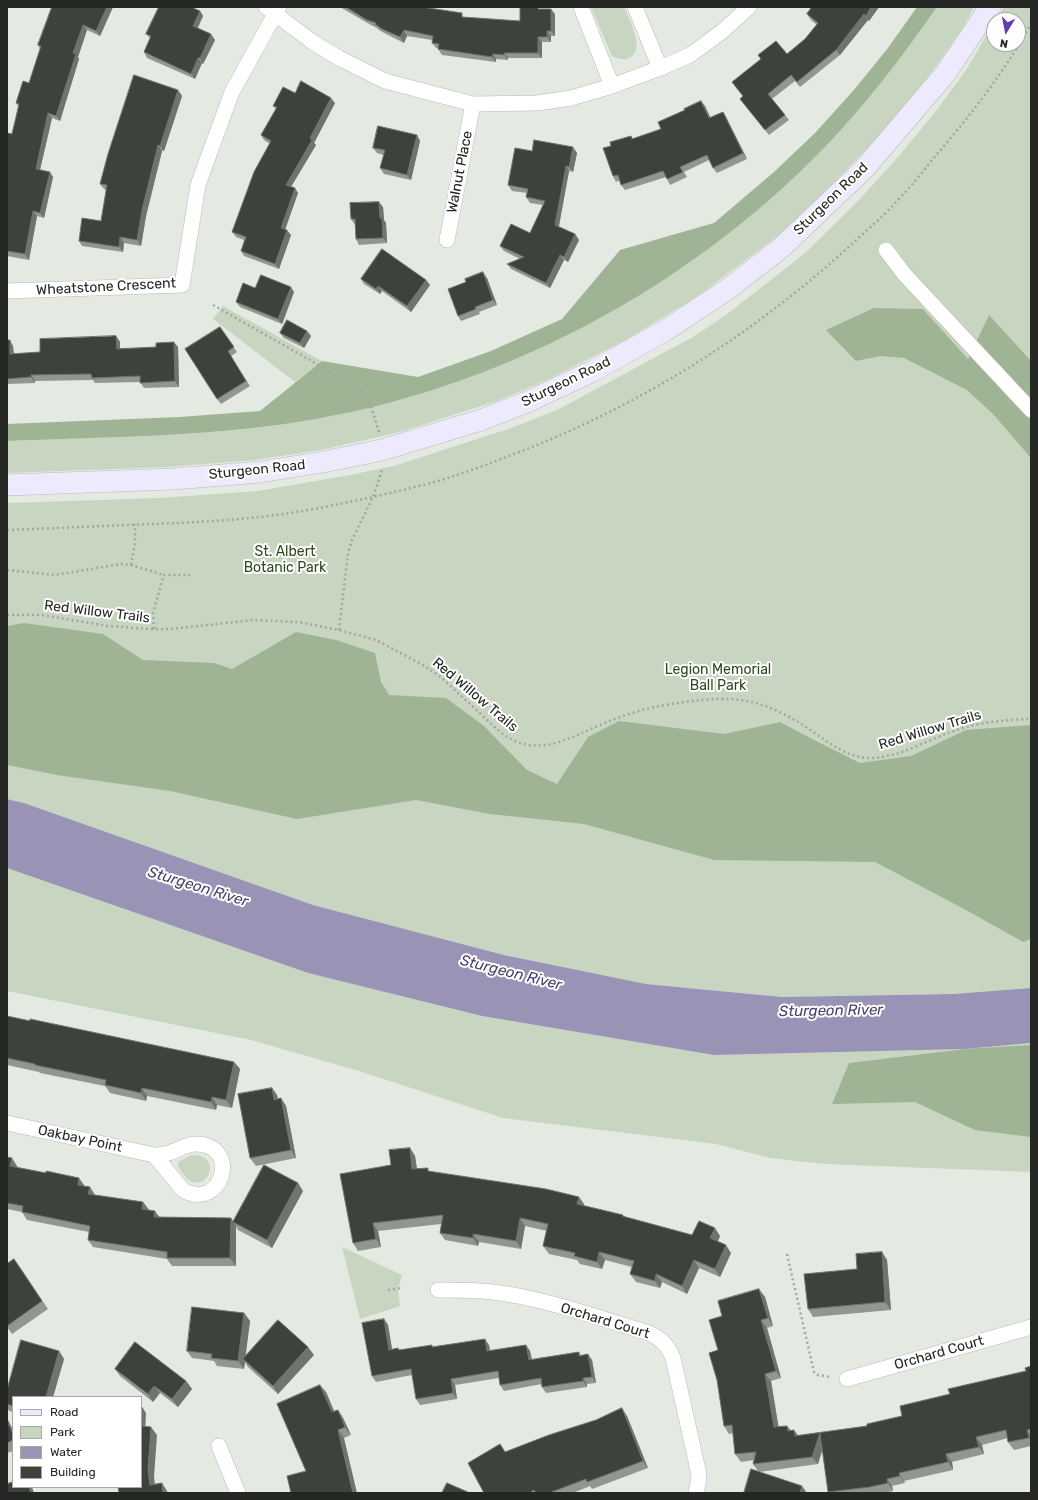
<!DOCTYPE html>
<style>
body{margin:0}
#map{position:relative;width:1038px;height:1500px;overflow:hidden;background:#e4e9e2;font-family:Rubik,sans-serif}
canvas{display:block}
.frame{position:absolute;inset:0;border:8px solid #252724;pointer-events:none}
.legend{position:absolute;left:12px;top:1396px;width:130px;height:92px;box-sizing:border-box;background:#fff;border:1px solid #a8a9a7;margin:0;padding:5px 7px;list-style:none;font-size:12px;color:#252724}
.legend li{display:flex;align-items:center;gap:8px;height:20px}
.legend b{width:20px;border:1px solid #a8a9a7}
.north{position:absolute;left:986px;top:12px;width:40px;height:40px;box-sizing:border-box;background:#fff;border:1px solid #a8a9a7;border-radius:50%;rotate:190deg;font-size:11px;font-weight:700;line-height:16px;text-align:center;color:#252724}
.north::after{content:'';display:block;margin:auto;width:14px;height:18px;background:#623db5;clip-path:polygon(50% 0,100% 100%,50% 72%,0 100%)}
</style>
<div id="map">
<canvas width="1038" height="1500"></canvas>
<div class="frame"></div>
<ul class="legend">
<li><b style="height:5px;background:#eeeafe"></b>Road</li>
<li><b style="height:11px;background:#c8d6c1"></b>Park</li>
<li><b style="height:11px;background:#9993b5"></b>Water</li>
<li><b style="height:11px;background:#3e423c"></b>Building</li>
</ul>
<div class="north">N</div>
</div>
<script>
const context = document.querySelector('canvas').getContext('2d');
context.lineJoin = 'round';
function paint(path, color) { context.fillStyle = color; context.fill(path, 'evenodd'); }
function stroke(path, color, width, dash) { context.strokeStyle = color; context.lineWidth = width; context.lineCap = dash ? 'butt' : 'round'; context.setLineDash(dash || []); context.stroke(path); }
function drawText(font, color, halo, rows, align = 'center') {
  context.font = font + ' Rubik,sans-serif'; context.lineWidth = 4; context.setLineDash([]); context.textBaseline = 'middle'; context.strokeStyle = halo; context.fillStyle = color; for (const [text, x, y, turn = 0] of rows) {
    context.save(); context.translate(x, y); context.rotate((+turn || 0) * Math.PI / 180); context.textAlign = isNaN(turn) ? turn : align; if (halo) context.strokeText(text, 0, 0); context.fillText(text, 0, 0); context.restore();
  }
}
const green = new Path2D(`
 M591 7H624C629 20 645 47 631 57 625 61 618 59 612 56Z
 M937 7H974L962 29 931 73 883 132 818 199 776 237 699 295 626 340 549 379 497 401 400 432 321 450 255 460 167 467 7 473V441C104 437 202 437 298 422 395 407 497 373 584 326 603 316 621 304 640 293 655 283 671 274 686 265 696 258 706 250 716 242 755 213 792 181 826 146 867 103 903 56 937 7Z
 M1004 7H1031V988L953 994 782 997 646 984 504 955 313 905 24 803 7 799V503L159 498 258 491 350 475 394 466 511 428 557 410 693 337 726 315 804 254 857 202 899 156 939 107 966 70 994 23V44H1018V20H996Z
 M223 306 322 361 295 382 213 319Z
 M7 868 308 973 482 1016 714 1055 965 1049 1031 1043V1172L825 1164 770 1158 716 1144 503 1118 359 1071 251 1040 7 991Z
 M192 1155C222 1154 210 1191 190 1181 185 1178 181 1171 178 1166V1162Z
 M342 1247 402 1275 398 1289 400 1306 360 1319Z`);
const forest = new Path2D(`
 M917 7H937C903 56 867 103 826 146 687 290 497 391 298 422 202 437 104 437 7 441V424L180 417 260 411 322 361 418 377 491 351 562 319 620 250 714 223 774 172 815 133 853 91 888 48Z
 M874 308 923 309 968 359 989 315 1031 361V458L993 414 967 390 904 358 880 356 856 361 826 330Z
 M24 623 103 634 143 660 214 663 232 669 296 632 336 640 375 653 381 682 389 695 446 698 484 726 527 770 557 784 588 737 619 721 724 734 780 722 810 738 860 763 911 756 966 730 1031 725V939L1023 942 966 910 875 862 714 860 584 824 490 814 416 800 297 819 170 791 57 775 7 765V626Z
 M1031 1045V1137L975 1130 915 1102 832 1104 849 1063 965 1049Z`);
const water = new Path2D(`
 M7 799 24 803 313 905 504 955 646 984 782 997 953 994 1031 988V1043L965 1049 714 1055 482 1016 308 973 7 868Z`);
const path = new Path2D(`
 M213 305 354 385 369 400 379 432
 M7 530C55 528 104 526 152 524 206 522 261 519 314 509 356 501 397 492 438 481 461 474 484 466 506 457 635 409 752 336 853 243 868 229 884 216 897 201 910 188 921 174 932 160 969 117 1005 72 1031 23
 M131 565 135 543V524
 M7 570 55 575 121 564 131 565 164 575
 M7 615H42L108 626 149 629H171L253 620 298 622 339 630 376 640 423 665 442 678 500 732C538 761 569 737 607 722 625 715 645 708 665 705 719 697 749 692 798 722 820 735 841 756 867 758 898 759 926 740 954 731 978 722 1005 720 1031 719
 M154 629 153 613 164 575H190
 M339 630 348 553 352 540 373 497 382 470
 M787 1254 814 1372 818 1375 831 1377
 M388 1290 401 1288`);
const street = new Path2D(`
 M266 7 314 43 339 58 385 81 473 104 537 103 571 98 612 86 660 68 690 55 724 30 749 7
 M581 7 612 86
 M635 7 660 68
 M447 240 473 104
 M886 250 905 275 1031 410
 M7 291 182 285 198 185 232 92 279 7
 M7 1123 154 1155C159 1155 164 1154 169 1153 178 1150 186 1144 196 1144 242 1145 222 1212 183 1190L154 1155
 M438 1290C456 1290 474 1290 493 1292 544 1298 599 1318 649 1333 661 1339 668 1345 673 1358L698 1470 699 1478 696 1493
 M847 1379 1031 1327
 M219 1446 238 1493`);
const secondary = new Path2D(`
 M7 485 173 479 260 472 323 462 382 450 481 420 527 402 593 371 666 330 728 289 782 247 864 169 945 74 990 7`);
const wall = new Path2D(`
 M113 7 100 36 87 30 78 57 79 59 60 121 52 118 40 170 53 177 44 218 37 216 29 260 7 256V133L12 134 19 107 16 103 29 83 40 49 38 45Z
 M340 7H422L465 17 520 21 542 9 555 14V36H551V42H542V58H508V60L496 59V62L442 55 438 49V48H436L432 43V40L407 36 404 43 386 34 379 30 377 28 371 25Z
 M812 7H879L869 21 868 20 840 55 800 87 795 81 772 99 789 120 769 135 740 99 743 96 732 82 761 59 758 55 787 54 805 39 817 25 811 20 807 14Z
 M200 11 203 16 198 28 215 40 203 64 202 63 195 79 147 58 144 52 150 38 146 34Z
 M178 90 182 96 164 151H162L146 216 141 246 124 243 123 252 82 246 79 241 101 221 106 190 104 189 100 184Z
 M295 93 335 103 314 143 316 145 291 187 298 193 285 229 291 235 279 269 244 256 241 251 244 240 236 237 232 232 270 144 264 140 261 135 276 109 273 106Z
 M705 106 710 118 723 112 726 117 747 159 717 173 713 168 709 160 684 172 687 177 670 185 666 177 625 190 621 185 620 180 616 182 613 176 611 146 631 136 633 139 661 129Z
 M417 135 420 141 411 180 384 174 380 168 384 155 377 153 373 148Z
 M532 151 577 153 573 172 569 171 559 227 575 234 579 240 568 262 564 260 550 288 511 269 507 264 520 259 504 251 500 246 530 233 543 205 530 203 526 197 527 193 512 191 508 185Z
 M383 207 384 220 386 223 387 243 359 245 356 239 355 225 351 219Z
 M487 278 497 305 479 312 480 314 461 321 458 316Z
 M361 279 426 280 430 285 411 312 382 291 380 294 364 284Z
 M255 288 294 292 282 324 240 307 236 302Z
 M220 327 237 352 231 356 250 386 221 404 217 399Z
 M307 331 311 336 304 348 284 338 280 333Z
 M116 336 120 342V348L178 347 179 387 144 388 140 382 95 383 93 380 35 381V383L7 384V340L13 346 14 354 40 352Z
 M7 1016 234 1062 240 1069 232 1108 217 1105 216 1110 147 1096 146 1101 110 1093 105 1086 40 1073 39 1072 7 1065Z
 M272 1088 277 1095 278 1099 281 1098 286 1106 296 1158 256 1166 250 1158Z
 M410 1148 415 1156 417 1169 584 1204V1206L623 1215 625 1217 692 1235 720 1236 718 1241 731 1253 720 1277 699 1268 687 1294 662 1282 660 1288 636 1282 630 1274 632 1267 605 1260 602 1269 580 1264 577 1260 549 1254 543 1246 547 1231 525 1226 521 1249 479 1242 478 1246 445 1240 440 1233 441 1224 378 1231 381 1247 358 1251 353 1243 391 1165Z
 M7 1157 17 1166V1167L84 1185V1186L95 1195 143 1202 149 1210 160 1217 231 1218 233 1221 303 1191 272 1248 238 1230 236 1226V1266H172L167 1259 93 1247 88 1240 89 1232 27 1220 22 1212 7 1209Z
 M882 1252 887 1260 891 1310 813 1317 808 1309 857 1269Z
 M7 1264 20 1267 48 1309 12 1334 7 1327Z
 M765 1297 773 1326 767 1328 781 1378 771 1381 778 1427 787 1426 791 1431 794 1430 798 1435 867 1426 902 1416 950 1394 1026 1371 1031 1366V1446L1014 1450 1008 1442V1438L982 1445 984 1454 952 1462 953 1470 904 1481 905 1483 892 1486 893 1491 884 1493H829L822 1450 818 1464 759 1472 758 1471 753 1464 754 1460 741 1462 735 1454 733 1433 729 1434 724 1426 718 1350 722 1316Z
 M244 1313 250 1321 245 1357 314 1355 278 1394 248 1367 245 1362 244 1369 217 1366 214 1361 192 1358 187 1351Z
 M384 1319 388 1325 392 1349 400 1350 433 1347 489 1345 490 1351 526 1345 530 1351 532 1359 579 1352 581 1356 592 1360 596 1383 587 1384V1387L546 1393 542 1387V1384L504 1391 500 1385 499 1378 455 1385 457 1399 420 1405 416 1399 412 1375 376 1382 372 1376Z
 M59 1351 64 1359 53 1397H13V1412L9 1411 7 1408V1390Z
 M115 1369 186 1381 192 1389 178 1407 160 1393 153 1402 120 1376Z
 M326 1392 334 1412 338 1410 343 1418 351 1435 344 1438 306 1471Z
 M627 1416 648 1468 592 1489 590 1486 573 1493H484L506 1452Z
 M7 1418 13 1430V1451L7 1453Z`);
const shadedWall = new Path2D(`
 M107 7H113L100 36 96 31Z
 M871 7H879L869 21 866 16Z
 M551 9 555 14V36L551 31Z
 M200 11 203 16 196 31 193 26Z
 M864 14 868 20 840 55 836 50Z
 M83 25 87 30 78 57 79 59 60 121 56 116 73 53Z
 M404 30 407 36 404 43 400 37Z
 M547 31 551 36V42L547 37Z
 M211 34 215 40 203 64 200 58Z
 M538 37 542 42V58L538 53Z
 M504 53 508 58V60L504 55Z
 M493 54 496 59V62L492 57Z
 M198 58 202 63 195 79 191 74Z
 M178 90 182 96 164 151 160 146Z
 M331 98 335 103 314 143 316 145 289 190 286 185Z
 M701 101 705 106 713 123 709 118Z
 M723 112 726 117 747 159 743 153Z
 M48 113 52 118 39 174 36 169Z
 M417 135 420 141 411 180 407 175Z
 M158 145 162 151 146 216 141 246 137 240 142 210Z
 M573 147 577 153 573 172 569 167Z
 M566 166 569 171 558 230 555 225Z
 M50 172 53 177 44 218 40 213Z
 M295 188 298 193 284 233 281 228Z
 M379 202 383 207 384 220 386 223 387 243 383 238 380 218Z
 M33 211 37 216 29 260 25 254Z
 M287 230 291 235 279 269 275 264Z
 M575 234 579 240 568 262 564 257Z
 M120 237 124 243 123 252 119 247Z
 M560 255 564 260 550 288 546 283Z
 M483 272 487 278 497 305 493 300Z
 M426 280 430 285 411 312 407 306Z
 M378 286 382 291 380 294 376 289Z
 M291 287 294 292 282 324 278 319Z
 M307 331 311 336 304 348 300 343Z
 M116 336 120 342V354L117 349Z
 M10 340 13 346 14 359 10 354Z
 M174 342 178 347 179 387 175 381Z
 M31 375 35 381V383L31 377Z
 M234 1062 240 1069 232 1108 226 1100Z
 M142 1088 147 1096 146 1101 141 1093Z
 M272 1088 277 1095 279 1108 274 1100Z
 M212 1097 217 1105 216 1110 211 1102Z
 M281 1098 286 1106 296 1158 291 1150Z
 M410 1148 415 1156 418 1177 412 1169Z
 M12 1158 17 1166 16 1174 10 1166Z
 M79 1178 84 1185 83 1192 78 1185Z
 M298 1183 303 1191 272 1248 267 1240Z
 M90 1187 95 1195 88 1194Z
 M579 1197 584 1204 582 1212 577 1204Z
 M143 1202 149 1210 142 1209Z
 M155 1211 160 1218 154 1217Z
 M231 1218 236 1226V1266L230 1258Z
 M520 1218 525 1226 521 1249 516 1241Z
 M373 1223 378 1231 381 1247 376 1239Z
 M715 1228 720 1236 716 1245 710 1238Z
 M473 1234 479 1242 478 1246 473 1238Z
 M726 1245 731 1253 720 1277 715 1269Z
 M599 1252 605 1260 602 1269 597 1262Z
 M882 1252 887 1260 891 1310 885 1302Z
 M694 1260 699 1268 687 1294 682 1286Z
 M656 1274 662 1282 660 1288 655 1281Z
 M759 1289 765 1297 773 1326 768 1318Z
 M244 1313 250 1321 245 1361 243 1359 245 1362 244 1369 238 1361Z
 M384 1319 388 1325 393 1355 389 1350Z
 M761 1320 767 1328 781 1378 776 1371Z
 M485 1339 489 1345 491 1357 487 1351Z
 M526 1345 530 1351 533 1366 529 1360Z
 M308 1347 314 1355 278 1394 273 1386Z
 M59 1351 64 1359 53 1397H46Z
 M588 1354 592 1360 596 1383 592 1377Z
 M765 1374 771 1381 780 1435 774 1427Z
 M583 1378 587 1384V1387L583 1381Z
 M451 1379 455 1385 457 1399 453 1393Z
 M186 1381 192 1389 178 1407 172 1399Z
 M320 1385 326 1392 338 1420 332 1412Z
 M154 1386 160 1393 153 1402 148 1394Z
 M141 1405 146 1413 145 1434 141 1429Z
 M622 1408 627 1416 648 1468 643 1461Z
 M338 1410 343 1418 351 1435 345 1427Z
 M7 1418 13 1430V1434L7 1421Z
 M787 1426 793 1433 788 1431Z
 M151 1427 157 1435 154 1477 156 1493 150 1485 148 1470Z
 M338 1430 344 1438 357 1493H353Z
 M794 1430 799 1438 795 1436Z
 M1027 1430 1031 1436V1441L1029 1438Z
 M820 1433 825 1441 818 1464 812 1457Z
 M976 1437 982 1445 984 1454 979 1447Z
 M946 1454 952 1462 953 1470 948 1462Z
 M899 1473 904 1481 905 1483 900 1476Z
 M887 1479 892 1486 893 1491 888 1483Z
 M162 1483 167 1491 168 1493H163Z
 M802 1486 807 1493H800Z
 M29 1487H32L34 1493H31Z`);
const building = new Path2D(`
 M52 7H107L96 31 83 25 73 53 76 54 56 116 48 113 36 169 50 172 40 213 33 211 25 254 7 251V133L12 134 19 104 16 103 23 81 29 83 41 46 38 45Z
 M159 7H191L200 11 193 26 211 34 200 58H198L191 74 144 52 151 36 146 34Z
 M346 7H422L462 13V17L520 21V7H538V9H551V31H547V37H538V53H504V55L493 54 492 57 438 49 439 44 432 43 433 36 404 30 400 37 382 29 375 24 376 23 367 20Z
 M812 7H871L866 16 864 14 836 50 797 82 791 75 768 94 785 115 765 130 740 99 743 96 732 82 761 59 758 55 776 41 787 54 805 39 818 23 807 14Z
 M134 75 178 90 160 146 158 145 142 210 137 240 120 237 119 247 79 241 82 218 101 221 107 185 100 184 108 154Z
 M301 81 331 98 310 138 312 140 286 185 295 188 281 228 287 230 275 264 241 251 246 237 232 232 254 172 271 141 261 135 277 107 273 106 283 87 295 93Z
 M701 101 709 118 723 112 743 153 713 168 707 155 680 167 683 172 667 179 663 171 621 185 618 175 613 176 603 148 611 146 610 142 631 136 632 139 661 129 658 122 685 110 684 109Z
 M378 126 417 135 407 175 380 168 385 150 373 148Z
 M534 140 573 147 569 167 566 166 555 225 575 234 564 257 560 255 546 283 507 264 524 257 500 246 511 224 530 233 545 201 526 197 528 189 508 185 515 148 532 151Z
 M379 202 380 218H382L383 238 356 239 355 219H351L350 203Z
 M382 249 426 280 407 306 378 286 376 289 361 279Z
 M483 272 493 300 475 307 476 309 458 316 448 289 466 282 465 279Z
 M261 275 291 287 278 319 236 302 243 283 255 288Z
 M287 320 307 331 300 343 280 333Z
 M220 327 234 347 228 351 246 381 217 399 185 349Z
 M116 336 117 349 156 347V343L174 342 175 381 140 383V376L92 378 91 374 31 375V377L7 379V340H10V354L40 352V339Z
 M7 1016 30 1021V1019L234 1062 226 1100 212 1097 211 1102 142 1088 141 1093 105 1085 106 1080 35 1065V1064L7 1058Z
 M272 1088 274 1100 281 1098 291 1150 250 1158 238 1094Z
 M410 1148 412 1169 428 1168V1171L546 1189 579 1197 577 1204 623 1215 622 1216 692 1235 699 1221 715 1228 710 1238 726 1245 715 1269 694 1260 682 1286 656 1274 655 1281 630 1274 634 1261 599 1252 597 1262 574 1256 575 1253 543 1246 548 1224 520 1218 516 1241 473 1234V1238L440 1233 443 1215 373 1223 376 1239 353 1243 340 1174 391 1165 389 1150Z
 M7 1157 12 1158 10 1166 46 1173V1171L79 1178 78 1185 90 1187 88 1194 143 1202 142 1209 155 1211 154 1217 231 1218 230 1258H167V1252L88 1240 90 1226 22 1212 23 1206 7 1203Z
 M264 1165 298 1183 267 1240 233 1222Z
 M882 1252 885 1302 808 1309 804 1274 857 1269 856 1254Z
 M14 1259 42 1301 7 1326V1264Z
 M759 1289 768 1318 761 1320 776 1371 765 1374 774 1427 787 1426 788 1431 794 1430 795 1436 867 1426V1424L902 1416 900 1406 950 1394 948 1389 1026 1371 1025 1368 1031 1366V1429L1027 1430 1029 1438 1008 1442 1006 1430 976 1437 979 1447 946 1454 948 1462 899 1473 900 1476 887 1479 888 1483 870 1487 828 1492 820 1433 812 1457 753 1464 756 1452 735 1454 732 1425 724 1426 717 1380 709 1353 718 1350 709 1320 722 1316 718 1301Z
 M192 1307 244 1313 238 1361 211 1358 212 1354 187 1351Z
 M384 1319 389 1350 398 1348 399 1350 432 1345V1347L485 1339 487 1351 526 1345 529 1360 579 1352V1356L588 1354 592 1377 583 1378V1381L542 1387 541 1378 500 1385 498 1371 451 1379 453 1393 416 1399 411 1369 372 1376 362 1323Z
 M278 1320 308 1347 273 1386 243 1359Z
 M21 1340 59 1351 46 1397H13V1406L7 1404V1390Z
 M135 1342 186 1381 172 1399 154 1386 148 1394 115 1369Z
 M320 1385 332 1412 338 1410 345 1427 338 1430 352 1489 353 1493H291L287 1476 306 1471 277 1404Z
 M622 1408 643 1461 587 1482 586 1479 549 1493H536L534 1490 529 1493H484L468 1463 500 1444 505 1452 549 1435 596 1420Z
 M7 1421 13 1434V1440L7 1443Z
 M141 1426 151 1427 148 1470 150 1485 162 1483 163 1493H119L118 1487H141Z
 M751 1469 802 1486 800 1493H744Z
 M13 1482V1487H29L31 1493H7V1484Z
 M447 1483 470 1493H442Z`);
const streetNames = [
 ["Walnut Place",460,172,-79],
 ["Sturgeon Road",831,199,-44],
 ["Wheatstone Crescent",106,287,-3],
 ["Sturgeon Road",566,382,-26],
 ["Sturgeon Road",257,470,-6],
 ["Red Willow Trails",97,612,7],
 ["Red Willow Trails",475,695,40],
 ["Red Willow Trails",930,730,-17],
 ["Oakbay Point",80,1139,12],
 ["Orchard Court",605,1321,17],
 ["Orchard Court",939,1353,-16]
];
const parkNames = [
 ["St. Albert",285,552],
 ["Botanic Park",285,568],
 ["Legion Memorial",718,670],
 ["Ball Park",718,686]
];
const waterNames = [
 ["Sturgeon River",198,887,17],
 ["Sturgeon River",511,973,14],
 ["Sturgeon River",831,1011,-1]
];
paint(green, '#c8d6c1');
paint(forest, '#9fb495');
paint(water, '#9993b5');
stroke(street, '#b7bcb5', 16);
stroke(secondary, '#b7bcb5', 22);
stroke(path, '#a2a6a1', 2.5, [2, 3]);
stroke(street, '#fff', 15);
stroke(secondary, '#eeeafe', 21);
paint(wall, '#91968f');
paint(shadedWall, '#70746e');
paint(building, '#3e423c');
stroke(building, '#70746e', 1);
drawText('14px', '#252724', '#fff', streetNames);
drawText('14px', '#2e4a1c', '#fff', parkNames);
drawText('italic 15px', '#483e6e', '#fff', waterNames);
</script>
